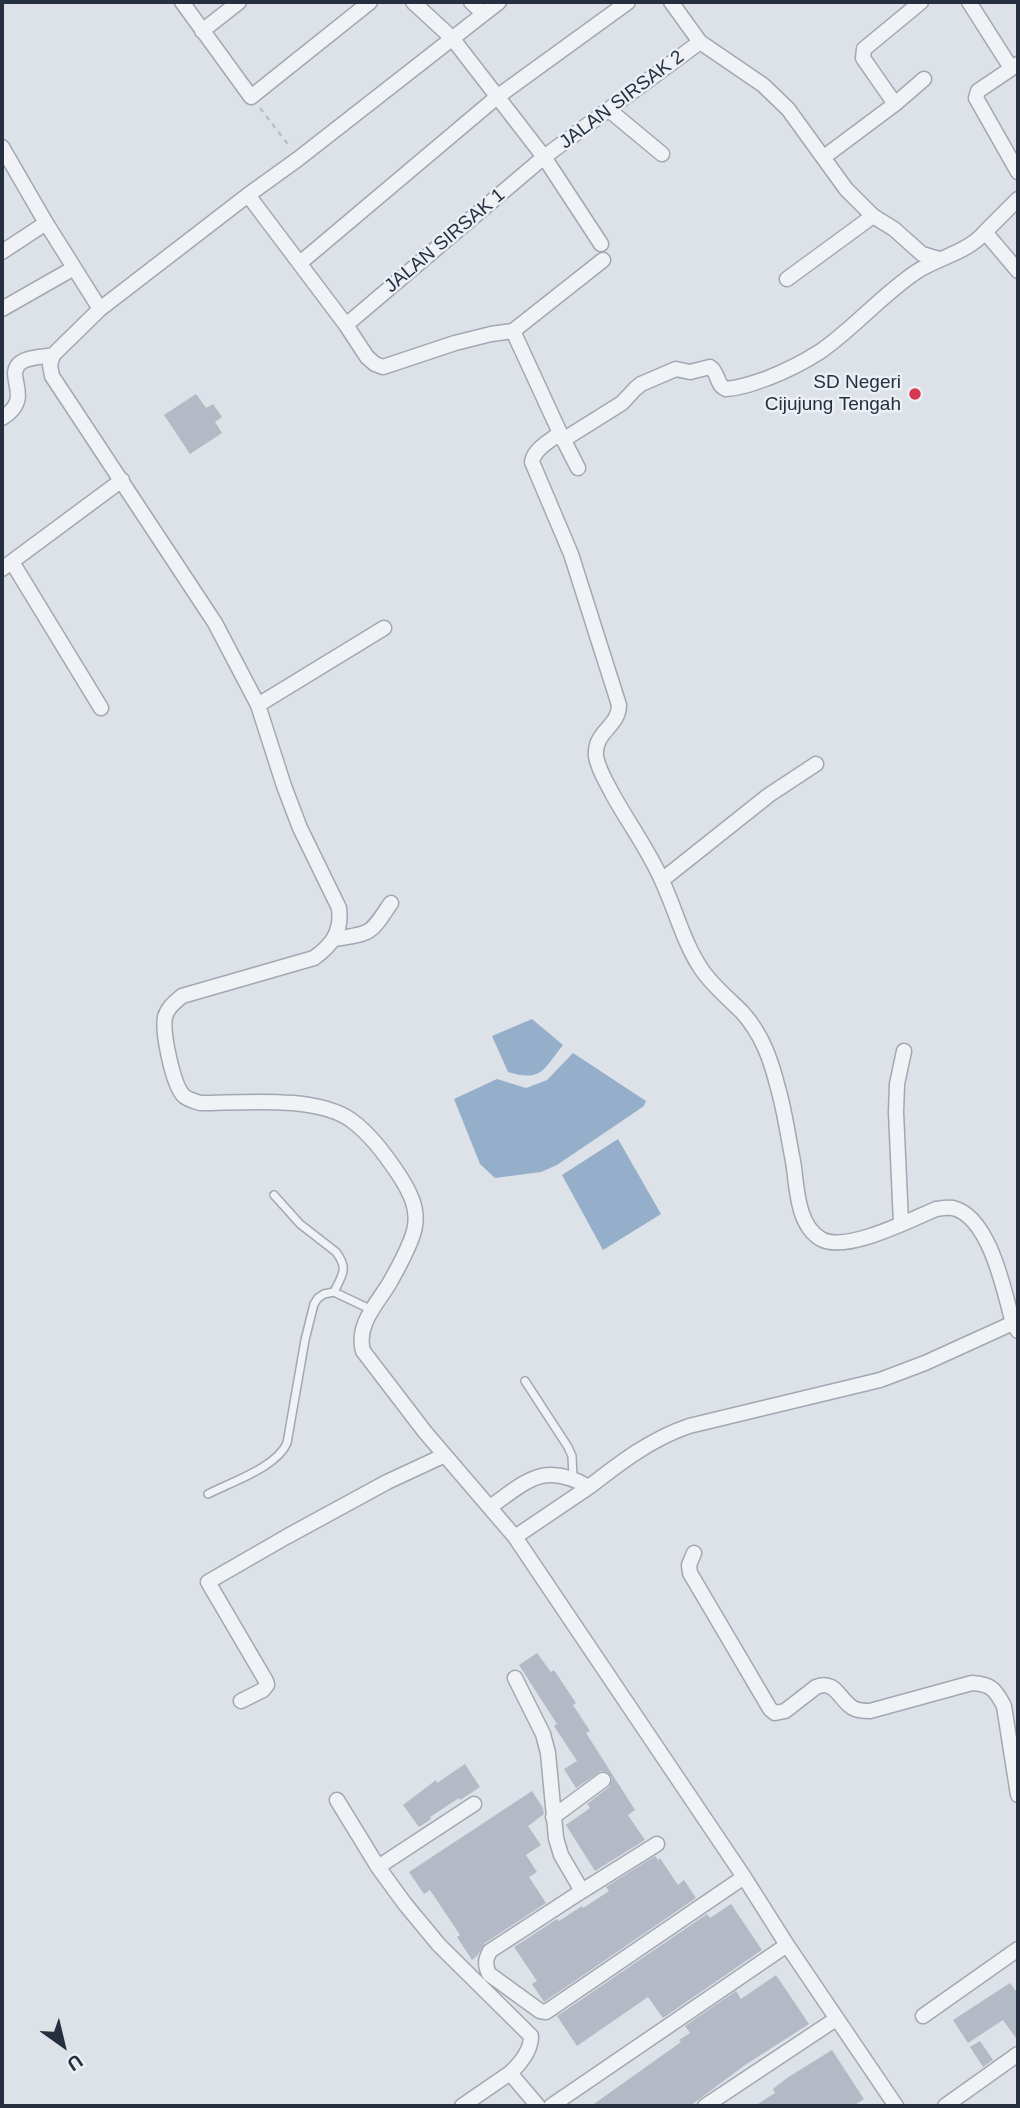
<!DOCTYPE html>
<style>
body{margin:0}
#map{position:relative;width:1020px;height:2108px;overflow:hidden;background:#dde1e8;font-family:Arial,sans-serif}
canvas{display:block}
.frame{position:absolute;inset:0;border:4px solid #252f3f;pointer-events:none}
.north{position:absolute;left:28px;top:2010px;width:70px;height:70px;-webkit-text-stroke:5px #ecf0f5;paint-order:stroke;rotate:146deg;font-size:19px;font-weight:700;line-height:28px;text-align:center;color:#252f3f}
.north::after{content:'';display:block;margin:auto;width:24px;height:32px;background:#252f3f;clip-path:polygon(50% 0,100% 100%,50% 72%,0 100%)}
</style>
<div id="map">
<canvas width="1020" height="2108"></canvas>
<div class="frame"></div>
<div class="north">U</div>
</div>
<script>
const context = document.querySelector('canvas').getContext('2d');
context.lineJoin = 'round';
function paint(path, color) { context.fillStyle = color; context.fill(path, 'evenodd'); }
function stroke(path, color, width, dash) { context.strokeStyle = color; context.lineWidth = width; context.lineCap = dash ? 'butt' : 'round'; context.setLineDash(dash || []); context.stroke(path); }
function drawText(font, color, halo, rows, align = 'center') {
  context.font = font + ' Arial,sans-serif'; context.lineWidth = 5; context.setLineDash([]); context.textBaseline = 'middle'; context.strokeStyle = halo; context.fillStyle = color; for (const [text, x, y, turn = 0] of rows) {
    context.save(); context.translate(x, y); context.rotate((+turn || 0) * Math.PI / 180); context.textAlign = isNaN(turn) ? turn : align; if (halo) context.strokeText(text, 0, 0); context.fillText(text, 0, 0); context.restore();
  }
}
const water = new Path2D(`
 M532 1019 563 1045C543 1070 542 1082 508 1072L492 1036Z
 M573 1053 646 1101 644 1106 557 1165 541 1172 495 1178 480 1164 454 1099 497 1079 526 1088 547 1080Z
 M618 1139 661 1214 603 1250 562 1175Z`);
const building = new Path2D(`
 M196 394 206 408 213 404 222 417 215 422 222 433 190 454 164 415Z
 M537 1653 551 1672 554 1670 576 1703 573 1705 590 1731 586 1733 635 1810 628 1815 645 1840 595 1871 566 1825 590 1808 587 1804 609 1787 612 1778 607 1772 601 1771 576 1788 564 1769 577 1761 554 1726 557 1724 519 1665Z
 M465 1764 480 1787 460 1800 459 1798 430 1817 431 1819 419 1827 403 1805 436 1780 437 1783Z
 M532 1791 543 1808 544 1814 528 1826 541 1845 526 1855 537 1872 529 1877 546 1903 485 1943 477 1956 472 1960 457 1937 460 1935 430 1890 424 1894 409 1872Z
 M655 1856 658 1860 660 1858 678 1885 684 1880 696 1898 544 2002 532 1984 537 1981 514 1947 557 1919 559 1921 582 1906 583 1908 609 1891 606 1887Z
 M731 1904 762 1950 663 2018 648 1997 577 2046 557 2016 707 1914 710 1918Z
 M776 1975 809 2024 745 2065 690 2106H591L681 2042 679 2040 690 2033 685 2026 736 1991 741 1999Z
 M1010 1983 1018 1994V2041L1003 2020 968 2043 953 2020Z
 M980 2041 993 2060 983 2067 970 2047Z
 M832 2050 864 2099 853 2106H755L775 2093 773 2089 787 2078Z`);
const path = new Path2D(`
 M260 108 290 147`);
const lane = new Path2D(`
 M274 1195 300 1224 336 1252C349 1269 342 1275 334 1292
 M525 1381 568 1447 572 1456 573 1477
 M208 1494C231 1482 277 1467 287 1443L305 1340 314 1304 318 1298 324 1294 334 1292 372 1310`);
const street = new Path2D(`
 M182 2 251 97 370 2
 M413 2 452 38 544 157 601 244
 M471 2 483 13
 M671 2 700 42 763 85 788 109 846 189 873 216 894 229 922 254 939 259
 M969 2 1011 68
 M202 31 239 2
 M1018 64 978 91 976 98 1018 172
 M895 104 863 58 864 49 921 2
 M609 110 662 154
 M2 147 46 223 100 309 53 355 50 365 52 376 215 623 258 705 284 786 300 828 339 908C342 932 332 945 314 958L182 996C175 1002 168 1007 165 1017 162 1032 173 1086 184 1096 189 1100 194 1101 200 1103 242 1103 315 1095 351 1120 370 1134 384 1153 397 1172 409 1190 420 1209 414 1231 409 1249 398 1268 389 1284 376 1305 356 1325 363 1351L425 1432 515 1537 744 1877 787 1945 896 2106
 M824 157 895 104 924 79
 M248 195 346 325 367 357 375 364 383 367 455 343 491 334 513 331 603 260
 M985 232 1018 199
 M2 252 46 223
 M300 263 497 97 628 2
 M787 279 873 216
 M2 309 74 268
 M100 309 248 195 298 159 499 2
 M346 325 544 157 700 42
 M513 331 560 433 578 468
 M2 418C35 398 4 377 20 363 27 357 43 357 53 355
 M560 433C550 441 534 449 532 462L571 554 619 705C619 727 594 731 596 756 598 770 607 783 613 795 629 824 650 852 663 883 676 911 684 944 702 970 713 986 728 998 742 1012 762 1034 771 1060 778 1088 785 1112 788 1137 793 1161 797 1185 796 1224 821 1239 846 1253 910 1220 936 1209 942 1208 947 1207 953 1208 990 1217 1004 1291 1013 1323L1018 1331
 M563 440 622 403 635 389 641 384 676 369 690 372 710 367C719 373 716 385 726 389 741 388 754 383 768 378 786 371 804 362 821 351 855 327 882 295 916 272 939 257 967 253 985 232L1018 271
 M12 562 101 708
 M2 569 122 480
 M258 705 384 628
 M662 880 769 795 816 764
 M335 939C373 933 370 934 391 903
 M901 1223 896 1112 897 1084 904 1051
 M490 1507C527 1481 544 1461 589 1487 621 1462 651 1439 689 1426L880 1380 925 1363 1013 1323
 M515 1537 589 1487
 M694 1553 689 1565 690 1573 770 1709 775 1713 785 1711 816 1687C836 1679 839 1700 853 1708 858 1711 864 1711 870 1711L972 1683C991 1684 995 1689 1004 1706L1018 1795
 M515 1678 543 1734 548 1753 556 1838 561 1855 582 1891 490 1951C485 1960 485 1965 489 1974L540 2011 546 2012 744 1877
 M241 1701 263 1690 267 1685 266 1681 208 1582 286 1537 387 1482 445 1455
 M337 1800 378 1867 405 1904 439 1945 531 2036C531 2051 521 2063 510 2073L538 2106
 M553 1817 603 1780
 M378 1867 474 1804
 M582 1891 657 1844
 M923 2016 1018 1949
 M462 2106 510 2073
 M551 2106 787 1945
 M705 2106 836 2019
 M945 2106 1018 2054`);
const markers = [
 [915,394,7,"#d63851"]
];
const streetNames = [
 ["JALAN SIRSAK 2",622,100,-37],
 ["JALAN SIRSAK 1",445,241,-40]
];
const poiNames = [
 ["SD Negeri",901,383],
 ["Cijujung Tengah",901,405]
];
paint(water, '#95afcb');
paint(building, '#b4bac5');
stroke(lane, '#a2a8b2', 10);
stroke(street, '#a2a8b2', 17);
stroke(path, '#bbbfc6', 2.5, [5, 5]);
stroke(lane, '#f0f2f6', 7);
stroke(street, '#f0f2f6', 14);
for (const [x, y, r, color] of markers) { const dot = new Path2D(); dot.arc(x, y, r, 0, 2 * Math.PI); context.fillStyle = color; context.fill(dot); stroke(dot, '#ecf0f5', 2.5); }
drawText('19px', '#252f3f', '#ecf0f5', streetNames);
drawText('19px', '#252f3f', '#ecf0f5', poiNames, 'right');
</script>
